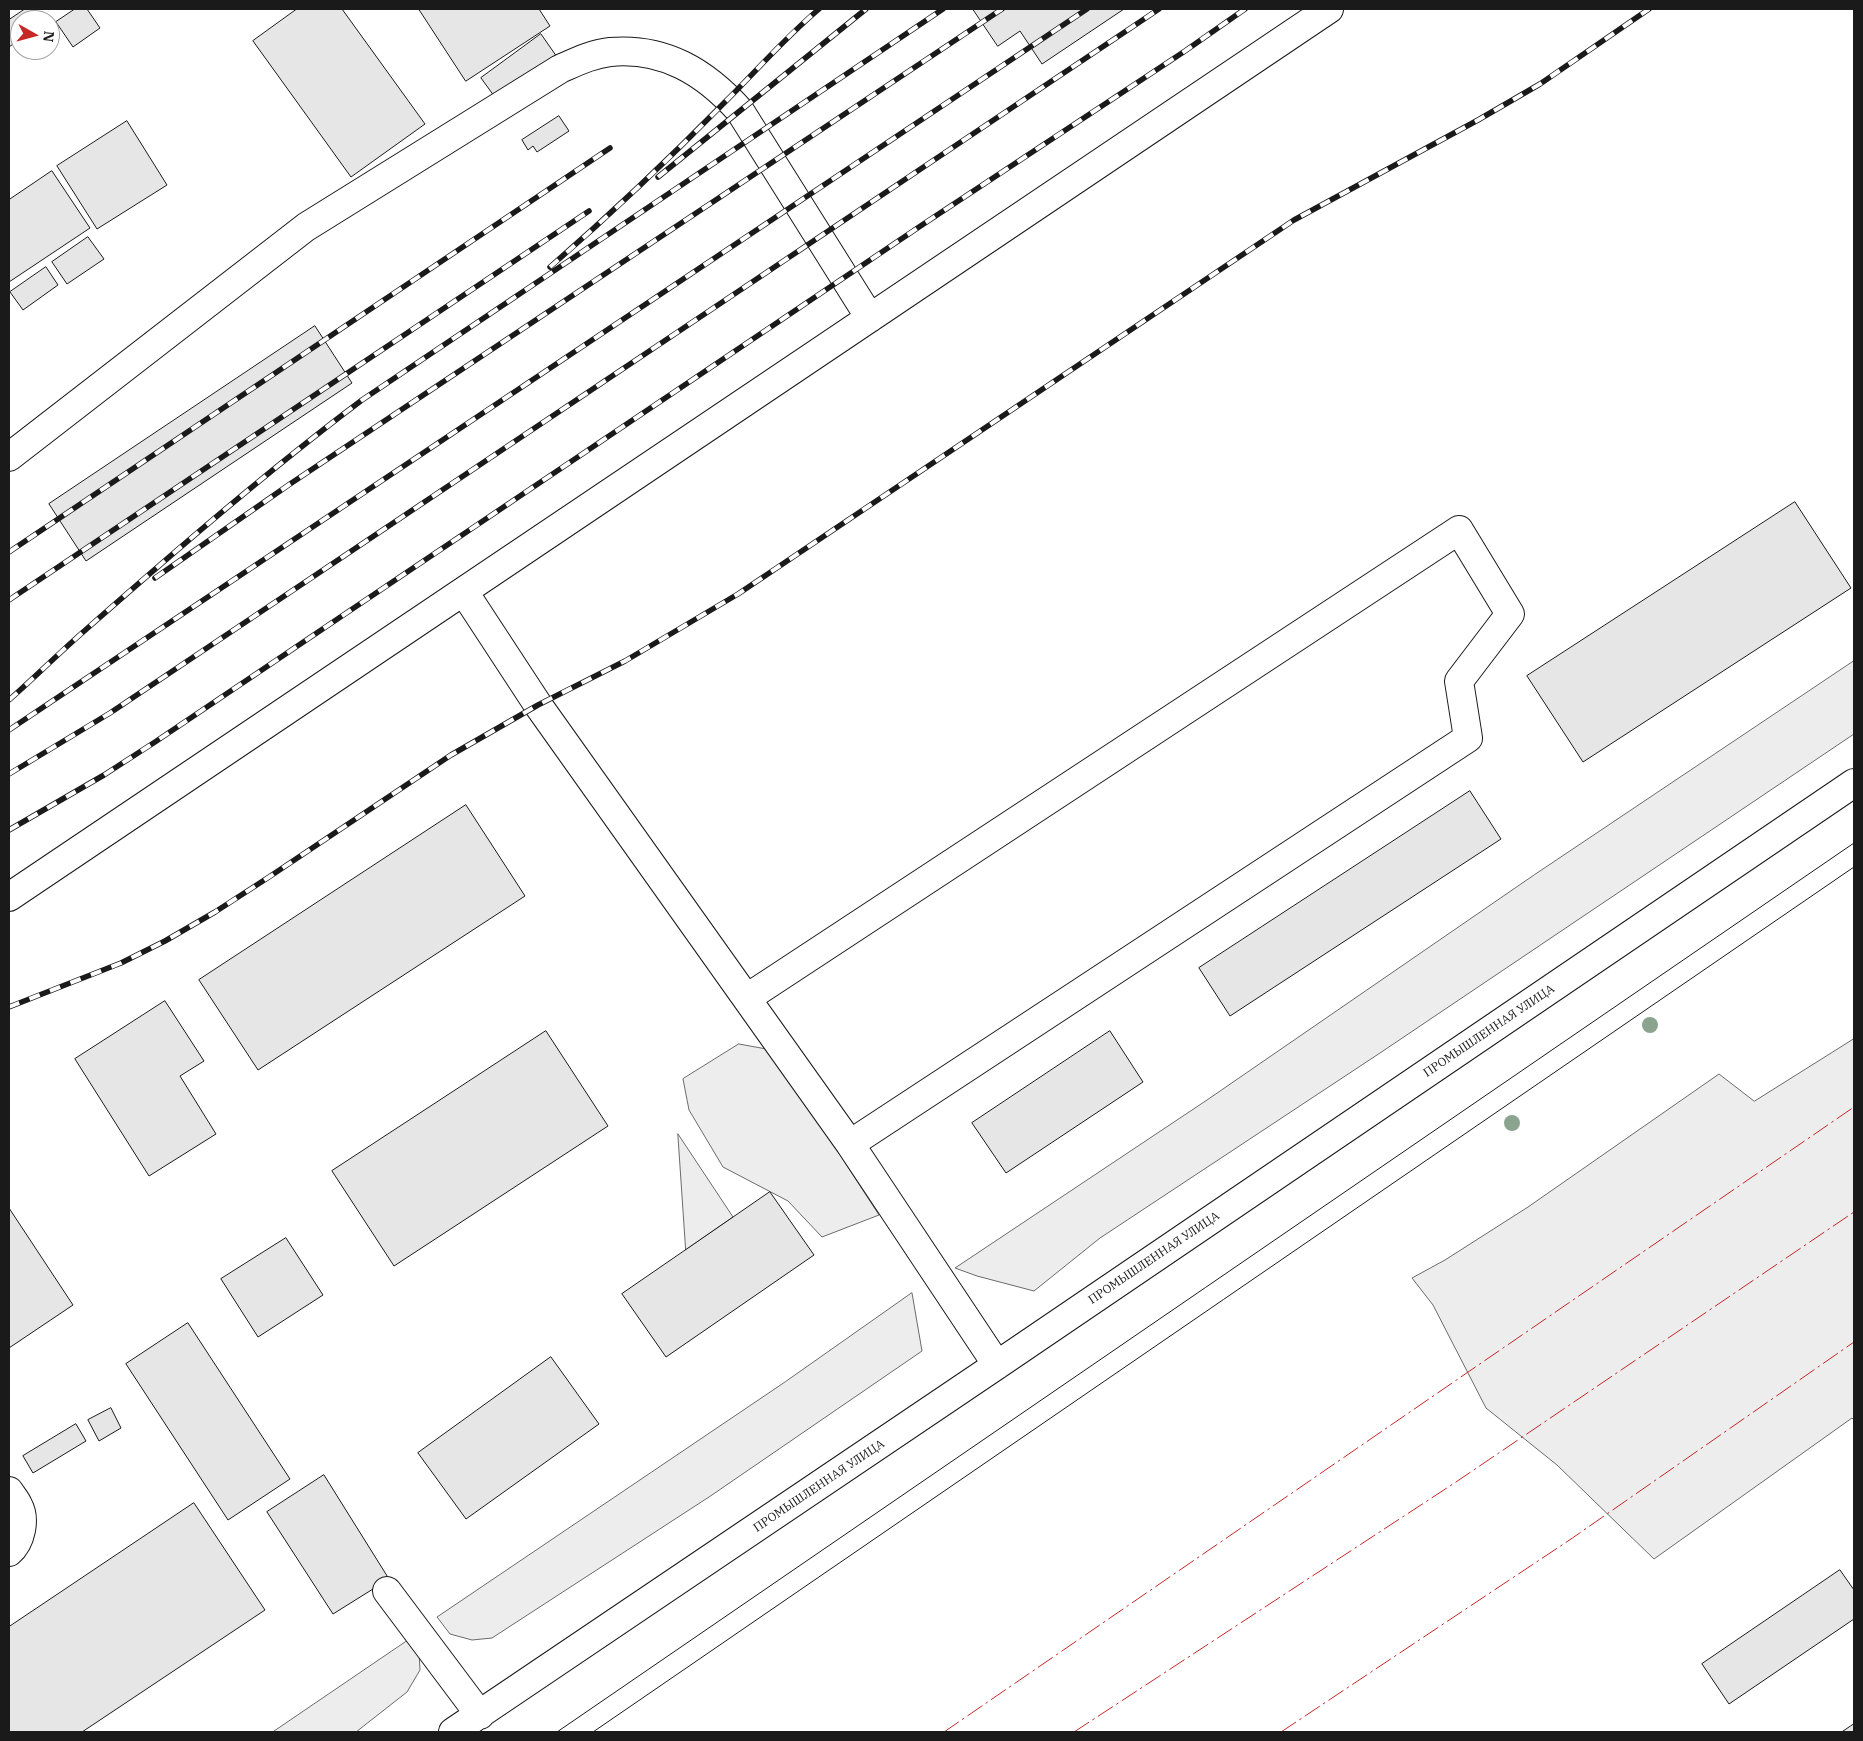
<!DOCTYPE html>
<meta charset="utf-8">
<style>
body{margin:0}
#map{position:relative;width:1863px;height:1741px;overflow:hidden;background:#fff;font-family:"IBM Plex Serif",serif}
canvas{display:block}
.frame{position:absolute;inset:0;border:10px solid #1a1a1a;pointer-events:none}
.north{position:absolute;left:10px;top:10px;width:50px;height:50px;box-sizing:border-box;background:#fff;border:1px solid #a3a3a3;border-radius:50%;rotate:97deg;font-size:14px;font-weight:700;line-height:20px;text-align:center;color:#1a1a1a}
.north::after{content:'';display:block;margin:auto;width:18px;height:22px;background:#c62828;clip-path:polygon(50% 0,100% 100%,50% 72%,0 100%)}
</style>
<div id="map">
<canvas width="1863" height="1741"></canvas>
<div class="frame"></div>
<div class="north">N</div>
</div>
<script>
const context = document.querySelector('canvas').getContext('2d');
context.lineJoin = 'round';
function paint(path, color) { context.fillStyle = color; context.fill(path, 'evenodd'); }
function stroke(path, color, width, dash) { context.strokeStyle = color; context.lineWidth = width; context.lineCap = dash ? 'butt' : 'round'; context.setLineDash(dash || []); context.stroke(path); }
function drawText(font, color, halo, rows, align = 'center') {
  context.font = font + ' "IBM Plex Serif",serif'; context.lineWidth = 4; context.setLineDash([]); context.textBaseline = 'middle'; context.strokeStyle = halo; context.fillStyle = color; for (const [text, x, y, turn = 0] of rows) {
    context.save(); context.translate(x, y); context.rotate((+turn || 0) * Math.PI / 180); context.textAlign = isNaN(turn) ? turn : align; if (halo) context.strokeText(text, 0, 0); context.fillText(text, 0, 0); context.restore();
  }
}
const built = new Path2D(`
 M1854 661V734L1380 1053 1100 1238 1034 1291 977 1276 955 1268 1207 1100 1534 875Z
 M1854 1039V1420L1852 1418 1654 1559 1557 1465 1486 1408 1433 1305 1412 1278 1445 1260 1528 1207 1719 1074 1754 1101Z
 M739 1044 772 1050 879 1215 822 1237 788 1201 723 1167 689 1110 683 1079Z
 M678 1134 733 1217 686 1250Z
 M912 1293 922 1351 709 1497 492 1638 472 1640 450 1634 437 1617 785 1382Z
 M413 1637 419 1652 420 1670 407 1692 356 1732H273Z`);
const building = new Path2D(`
 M25 9H31L39 20H20V39L9 47V20Z
 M75 9H87L100 28 73 47 56 22Z
 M297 9H342L425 124 351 177 253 41Z
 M419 9H539L550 26 466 81Z
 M973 9H1124L1042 64 1020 31 998 46Z
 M541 34 557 57 497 100 481 78Z
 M559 116 569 131 537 152 533 146 528 150 522 140Z
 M127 121 167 185 97 229 57 166Z
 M52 171 90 228 9 282V200Z
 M88 237 104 259 67 284 52 262Z
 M46 267 58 285 23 310 10 292Z
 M315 326 352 383 86 561 49 504Z
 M1795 502 1851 588 1583 762 1527 676Z
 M1470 791 1501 839 1230 1016 1199 968Z
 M466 805 525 896 258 1070 199 980Z
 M165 1001 204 1061 180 1076 216 1134 149 1176 75 1059Z
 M546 1031 608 1126 394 1266 332 1171Z
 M1110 1031 1143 1082 1006 1173 972 1123Z
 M770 1192 814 1255 666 1357 622 1294Z
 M9 1208 73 1305 9 1348Z
 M286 1238 323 1295 258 1337 221 1279Z
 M188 1323 290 1479 228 1520 126 1364Z
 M551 1357 599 1424 466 1519 418 1453Z
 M111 1408 121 1428 99 1441 88 1420Z
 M76 1424 86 1441 33 1473 23 1456Z
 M324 1475 389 1579 333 1614 267 1512Z
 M194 1503 265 1610 82 1732H9V1627Z
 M1840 1570 1854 1590V1619L1729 1704 1702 1664Z
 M1854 1724V1732H1842Z`);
const minor = new Path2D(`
 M9 457 306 227 560 69C576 62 592 54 610 52 664 47 705 72 740 111L870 318
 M464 592 538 705 850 1144 997 1365
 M9 897 1329 9
 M747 998 1459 530 1510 614 1459 681 1468 738 850 1144
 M9 1491C12 1496 16 1500 18 1505 26 1519 21 1542 9 1552
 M387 1591 480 1715
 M453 1732 997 1365 1854 783`);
const tram = new Path2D(`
 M557 1732 1854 843
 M593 1732 1854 867`);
const rail = new Path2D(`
 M658 177 866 9
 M550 267C611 214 670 158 727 100 758 69 786 37 819 9
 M9 552 610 148
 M155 578 290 484 1002 9
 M9 600 589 211
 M9 700C34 678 57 655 82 633 173 553 265 473 362 400L943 9
 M9 730 1087 9
 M9 774 110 713 1159 9
 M9 830 104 775 155 742 922 225 1185 51 1245 9
 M9 1007 121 963 165 941 215 912 269 877 451 755 538 705 625 661 738 594 1294 220 1478 120 1540 84 1649 9`);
const power = new Path2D(`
 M944 1732 1854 1107
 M1074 1732 1456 1482 1854 1212
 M1281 1732 1571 1539 1854 1342`);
const trees = [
 [1650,1025],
 [1512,1123]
];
const streetNames = [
 ["ПРОМЫШЛЕННАЯ УЛИЦА",1489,1031,-34],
 ["ПРОМЫШЛЕННАЯ УЛИЦА",1154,1258,-34],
 ["ПРОМЫШЛЕННАЯ УЛИЦА",819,1486,-34]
];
paint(built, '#ededed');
stroke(built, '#6a6a6a', 1);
paint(building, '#e6e6e6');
stroke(building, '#1a1a1a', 1);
stroke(minor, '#1a1a1a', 30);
stroke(minor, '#fff', 28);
stroke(tram, '#1a1a1a', 1);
stroke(rail, '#1a1a1a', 5.5);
stroke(rail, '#fff', 4, [11]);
stroke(power, '#c62828', 1, [18, 4, 2.5, 4]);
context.fillStyle = '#8aa48f';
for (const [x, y] of trees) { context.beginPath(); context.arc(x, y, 8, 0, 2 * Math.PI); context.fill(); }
drawText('12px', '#1a1a1a', '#fff', streetNames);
</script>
